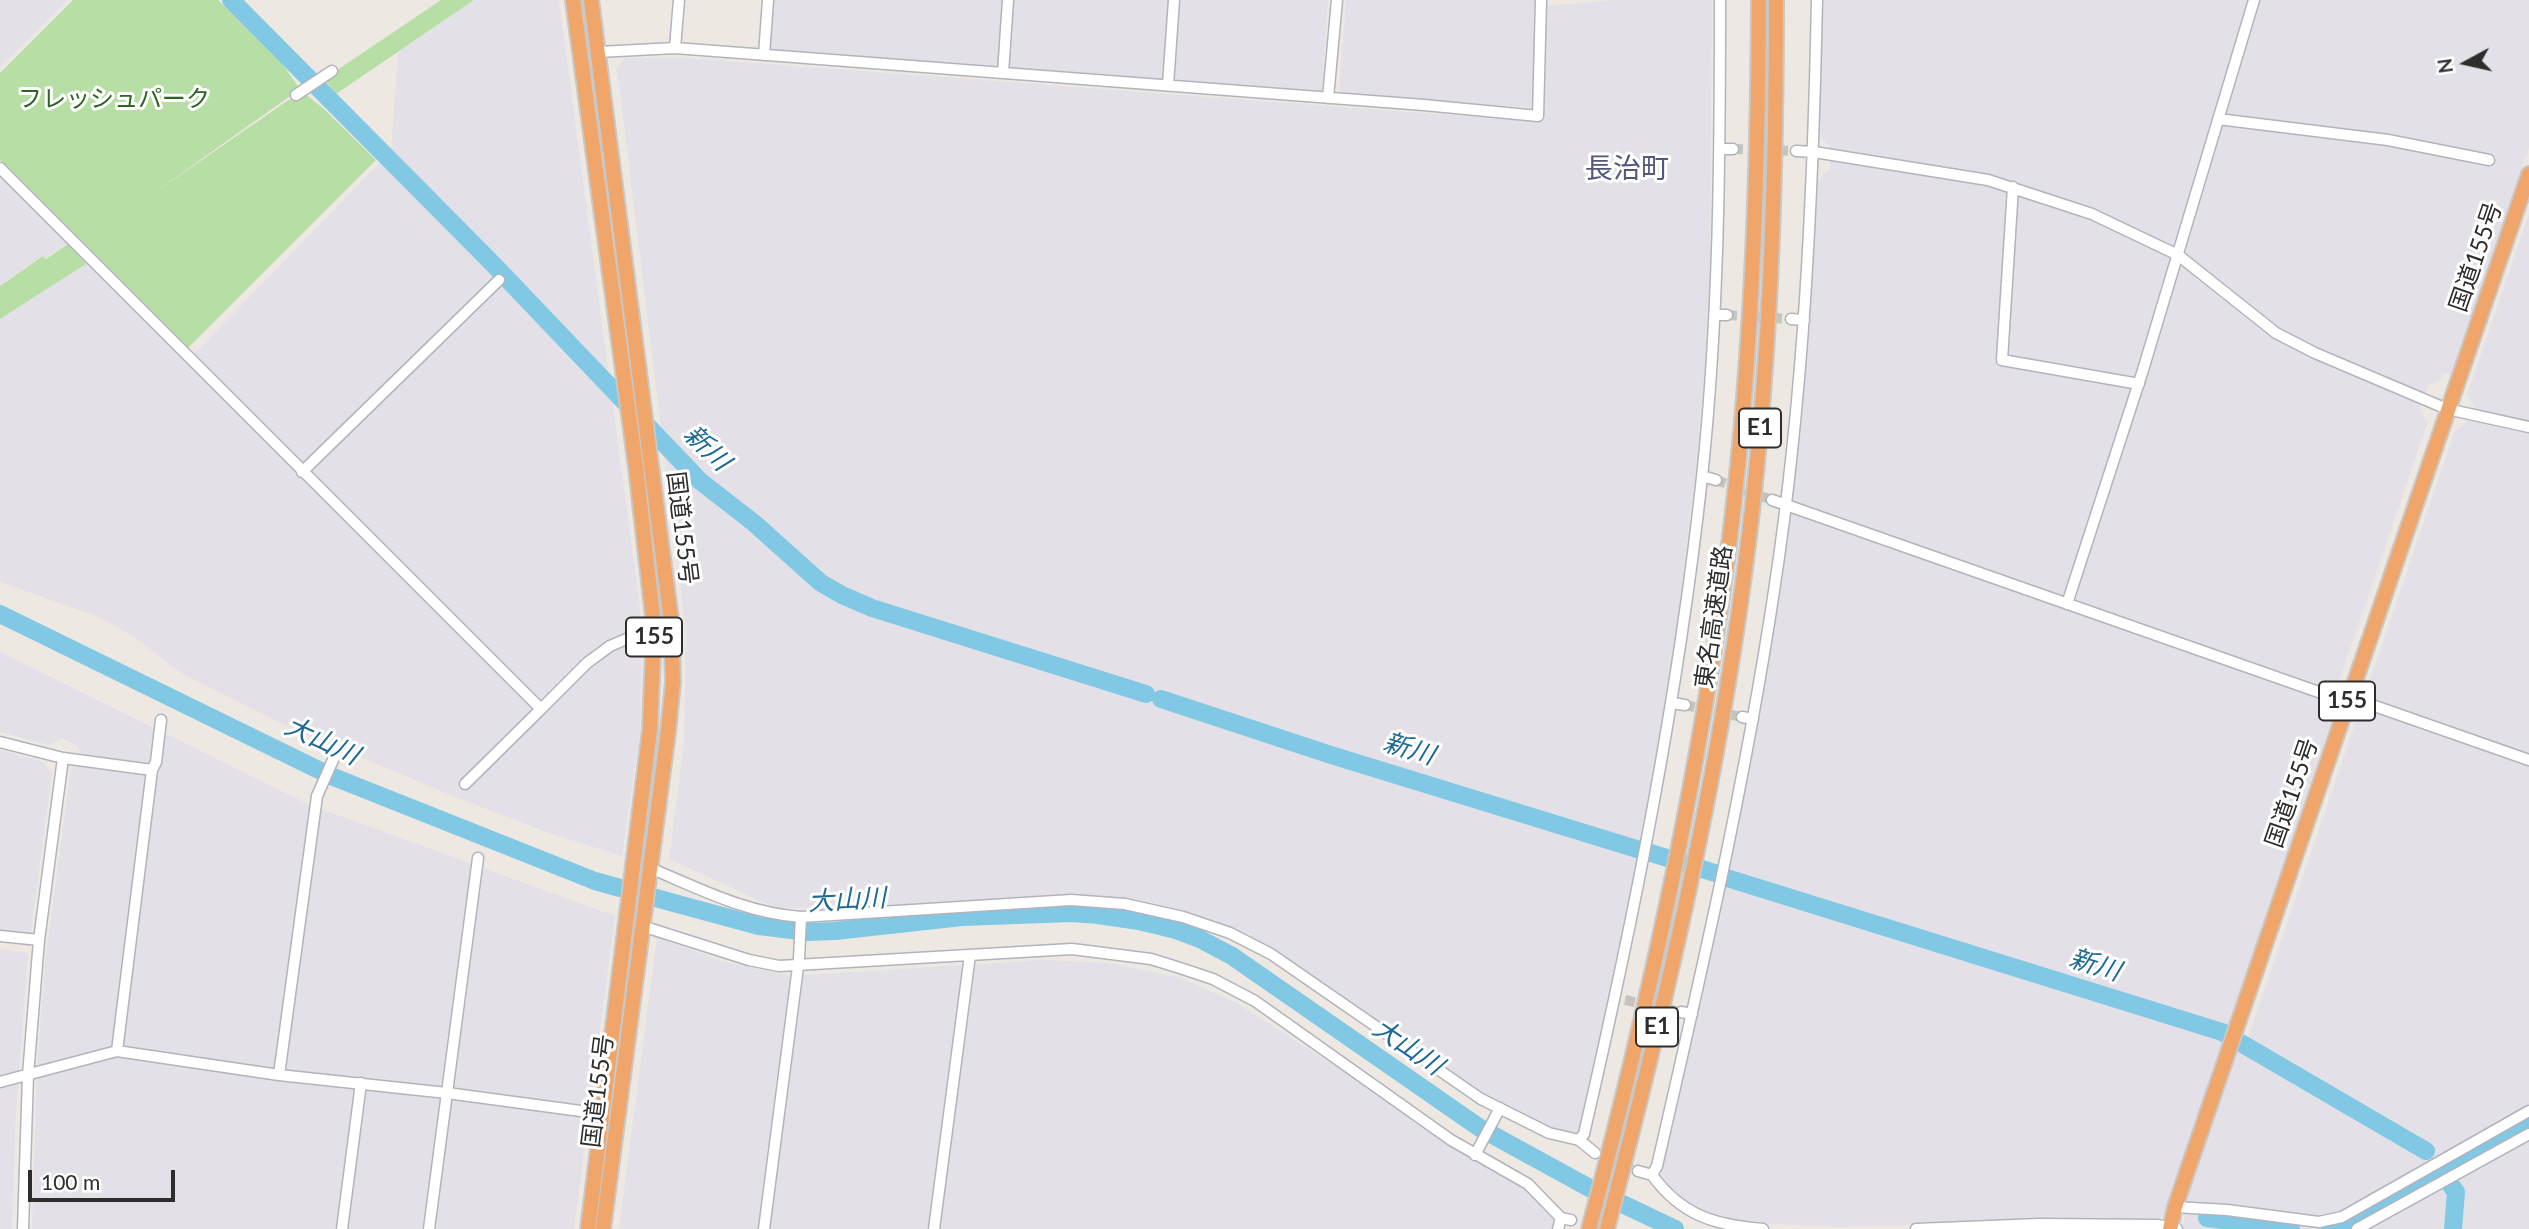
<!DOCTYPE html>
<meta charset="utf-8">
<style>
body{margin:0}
#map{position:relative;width:2529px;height:1229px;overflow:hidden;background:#ede8e2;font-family:Lato,sans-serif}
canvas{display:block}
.north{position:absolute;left:2431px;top:28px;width:70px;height:70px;-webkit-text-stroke:5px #fff;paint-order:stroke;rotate:262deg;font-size:19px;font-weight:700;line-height:28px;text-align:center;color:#2d2d2d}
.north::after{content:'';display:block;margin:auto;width:24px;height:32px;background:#2d2d2d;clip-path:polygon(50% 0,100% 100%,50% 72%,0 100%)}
.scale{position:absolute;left:28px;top:1170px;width:147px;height:32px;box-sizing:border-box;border:4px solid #2d2d2d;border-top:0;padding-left:9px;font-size:21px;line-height:24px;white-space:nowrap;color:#2d2d2d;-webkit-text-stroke:5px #fff;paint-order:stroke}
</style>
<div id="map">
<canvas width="2529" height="1229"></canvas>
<div class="north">N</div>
<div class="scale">100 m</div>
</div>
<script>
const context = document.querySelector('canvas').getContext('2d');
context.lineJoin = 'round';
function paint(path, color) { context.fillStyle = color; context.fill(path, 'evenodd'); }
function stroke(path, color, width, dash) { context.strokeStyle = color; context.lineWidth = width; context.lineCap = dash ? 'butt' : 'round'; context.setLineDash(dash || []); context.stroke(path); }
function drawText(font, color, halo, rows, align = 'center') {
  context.font = font + ' Lato,"Noto Sans JP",sans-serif'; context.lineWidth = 6; context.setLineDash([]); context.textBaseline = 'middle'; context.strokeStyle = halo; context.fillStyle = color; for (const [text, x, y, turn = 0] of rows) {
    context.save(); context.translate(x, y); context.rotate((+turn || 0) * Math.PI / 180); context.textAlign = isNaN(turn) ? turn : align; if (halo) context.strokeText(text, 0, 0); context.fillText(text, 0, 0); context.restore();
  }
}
const industrial = new Path2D(`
 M0 0H68L0 67Z
 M475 0H559L640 608 642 652 640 732 622 856 549 833 458 798 293 729 183 674 133 636 99 617 0 582V319L86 264 180 357 193 355 391 151 398 52Z
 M772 0H1006L1001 68 767 50Z
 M1011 0H1170L1164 81 1006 68Z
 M1178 0H1328L1322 90 1319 93 1172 81Z
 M1346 0H1537L1536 104 1533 108 1341 94 1339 91Z
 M1616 0H1712L1710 260 1705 364 1695 477 1669 693 1643 838 1582 1123 1578 1131 1562 1134 1481 1096 1330 993 1308 973 1250 939 1220 925 1155 905 1115 899 1058 897 854 908H776L669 859 684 742 686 632 617 68 625 58H688L1542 122 1545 6Z
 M1823 0H2529V147L2451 375 2444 373 2441 380 2427 386 2420 408 2427 424 2336 690 2330 700 2335 710 2164 1214 2160 1218 1839 1227 1733 1222 1694 1210 1660 1178 1726 888 1727 867 1787 517 1792 499 1817 181 1830 169V147L1819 134Z
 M0 176 67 244 45 258 42 256 0 285Z
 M2529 214V1229H2182L2186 1206 2184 1200 2234 1053 2249 1035 2455 431 2466 423 2474 407 2467 395Z
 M0 652 310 805 615 916 574 1229H32L37 1064 46 955 71 768 77 765 81 753 76 745 61 738 49 745 0 732Z
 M0 750 43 762 52 773 31 930 25 935 0 932Z
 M657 937 721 961 791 976 1043 960 1110 963 1181 978 1237 1003 1445 1137 1455 1150 1525 1189 1553 1220 1555 1229H619Z
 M0 949 28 953 16 1110 12 1229H0Z`);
const green = new Path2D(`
 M73 0H218L283 65 300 89 151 195 287 101 304 93 324 109 376 160 188 348 0 160V73Z
 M441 0H474L336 94 324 79Z
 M68 244 86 264 0 319V286L43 256 46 259Z`);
const river = new Path2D(`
 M231 0 493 264 700 481 754 523 821 583 842 595 872 608 1146 694
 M0 614 331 776 595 881 674 903 759 926 808 932 835 931 962 917 1072 913 1098 915 1139 921 1176 930 1200 939 1232 956 1480 1128 1595 1191 1675 1229
 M1161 699 1331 755 1640 850
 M1651 853 1718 874
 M1727 878 2222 1032 2426 1151
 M2450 1184 2456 1192 2453 1229
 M2207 1218 2291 1229
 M2330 1229 2342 1226 2529 1121`);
const minorTunnel = new Path2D(`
 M1733 149 1796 151
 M1727 315 1791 319
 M1716 480 1772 500
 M1685 705 1742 717
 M1625 1000 1681 1012
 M1595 1153 1638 1171`);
const minor = new Path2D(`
 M675 48 679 0
 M598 52 675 48 1424 105 1538 116 1541 0
 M764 55 768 0
 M1003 73 1008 0
 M1168 85 1174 0
 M296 95 332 71
 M1328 98 1337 0
 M2218 119 2388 140 2489 160
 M1720 149H1733
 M1796 151 1814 152 1988 180 2092 214 2178 255 2276 333 2315 353 2447 409 2529 427
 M0 168 541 709 587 663 610 646 671 620
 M2013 187 2002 360 2139 384
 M1715 315H1727
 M1791 319 1804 320
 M302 472 499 280
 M1702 476 1716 480
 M1772 500 2347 702
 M2067 604 2143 370 2254 0
 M2349 697 2529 760
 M1672 703 1685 705
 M1742 717 1753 719
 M0 742 63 758 152 770
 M465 784 541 709
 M650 868C700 889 746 913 801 917L1071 900 1125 904 1183 917 1230 933 1271 954 1481 1099 1549 1133 1579 1140 1595 1153
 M642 926 749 960 779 966 1072 949 1151 959 1180 968 1213 979 1255 1001 1451 1140 1528 1184 1561 1218 1571 1220
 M0 936 39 940
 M1681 1012 1692 1014
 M117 1051 152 770 156 762 161 720
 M279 1075 317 796 337 751
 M0 1082 117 1051 279 1075 447 1093 603 1114
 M1579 1140 1584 1134C1634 917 1678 699 1702 477 1719 318 1720 159 1720 0
 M1475 1155 1500 1108
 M1638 1171 1652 1175C1682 1216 1715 1225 1763 1229
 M1652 1175 1657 1166C1701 975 1745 784 1774 591 1804 396 1813 196 1817 0
 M2175 1207 2227 1210 2319 1222 2342 1217 2529 1111
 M23 1229 28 1075 39 940 63 758
 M342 1229 361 1083
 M429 1229 478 858
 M764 1229 799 959 801 917
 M934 1229 970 955
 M1558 1229 1561 1218
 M1916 1229 2039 1224 2158 1225 2177 1229
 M2357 1229 2529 1134`);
const highway = new Path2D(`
 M573 0 636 467 654 626 650 729 588 1229
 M591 0 671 620 673 682 668 732 603 1229
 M1589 1229C1647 1011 1696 791 1726 568 1751 380 1758 190 1759 0
 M1607 1229C1664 1011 1716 791 1745 568 1770 380 1776 190 1776 0
 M2170 1229 2175 1207 2529 174`);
const shields = [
 [1760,428,42],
 [654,637,56],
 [2347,701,56],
 [1657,1027,42]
];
const shieldNames = [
 ["E1",1760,428],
 ["155",654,637],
 ["155",2347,701],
 ["E1",1657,1027]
];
const parkNames = [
 ["フレッシュパーク",114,99]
];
const streetNames = [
 ["国道155号",2476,257,-71],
 ["国道155号",682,528,83],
 ["東名高速道路",1714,617,-82],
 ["国道155号",2292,793,-71],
 ["国道155号",598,1091,-83]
];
const waterNames = [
 ["新川",707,448,44],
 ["大山川",322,741,25],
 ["新川",1409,749,17],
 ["大山川",847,900,-3],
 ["新川",2095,965,17],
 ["大山川",1408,1047,34]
];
const quarterNames = [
 ["長治町",1627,169]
];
paint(industrial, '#e3e1e7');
paint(green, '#b7dea4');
stroke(river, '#80c8e4', 18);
stroke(minorTunnel, '#c7c3be', 10, [10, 5]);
stroke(minor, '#b2b3bc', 13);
stroke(highway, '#c8c8c8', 18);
stroke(minor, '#fff', 10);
stroke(highway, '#f0a66a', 14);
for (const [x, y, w] of shields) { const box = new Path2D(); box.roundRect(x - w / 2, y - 19.5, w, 39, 5); context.fillStyle = '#fff'; context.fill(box); stroke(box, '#2d2d2d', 2); }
drawText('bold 23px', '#2d2d2d', null, shieldNames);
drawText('24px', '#2f6523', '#fff', parkNames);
drawText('24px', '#2d2d2d', '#fff', streetNames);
drawText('italic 26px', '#1b6994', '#fff', waterNames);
drawText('28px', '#51587b', '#fff', quarterNames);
</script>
